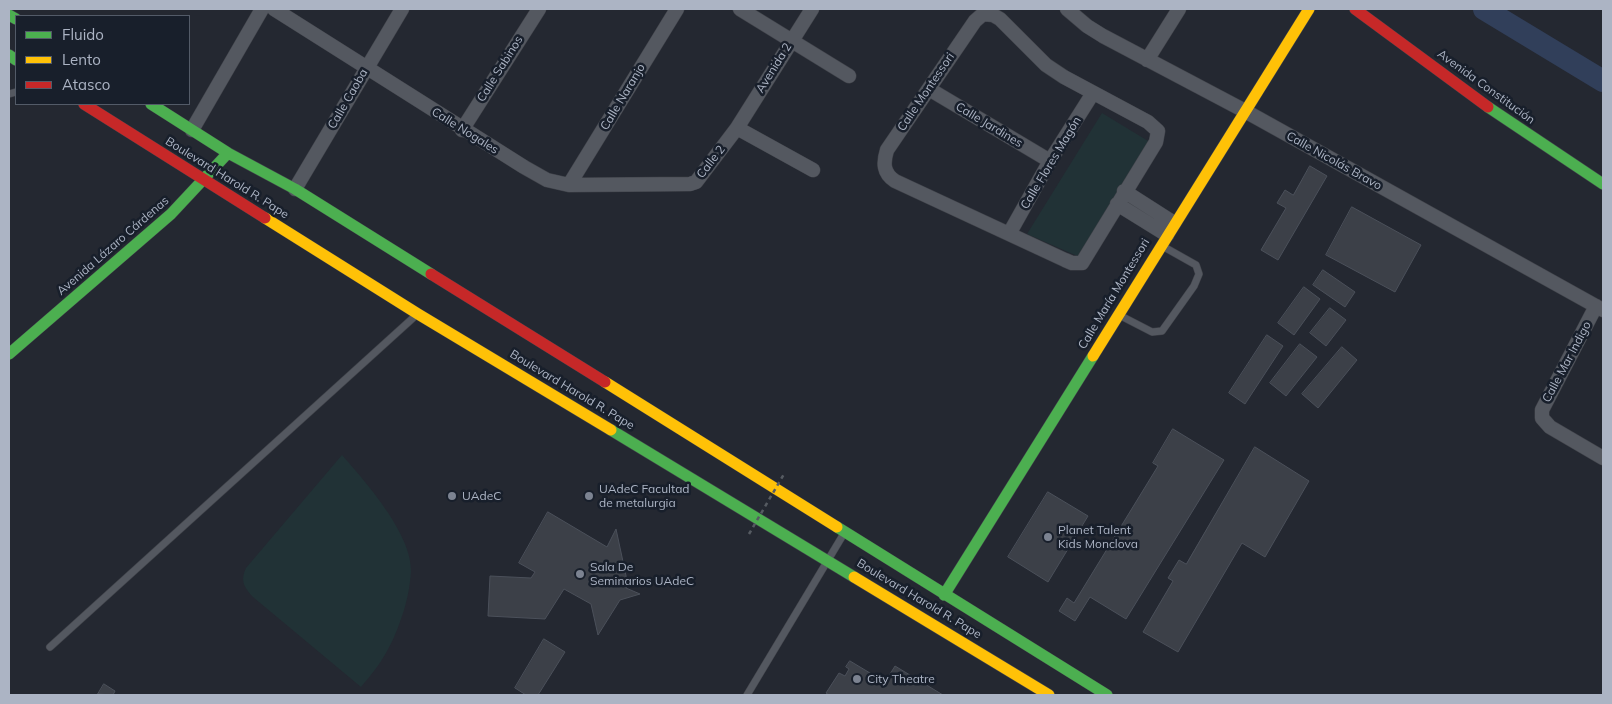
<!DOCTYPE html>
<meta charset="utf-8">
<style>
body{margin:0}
#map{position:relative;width:1612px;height:704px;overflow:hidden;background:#242831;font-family:Mulish,sans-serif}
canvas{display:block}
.frame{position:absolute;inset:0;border:10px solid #acb4c4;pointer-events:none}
.legend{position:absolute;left:15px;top:15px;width:175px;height:90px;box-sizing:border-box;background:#181f2b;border:1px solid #535b68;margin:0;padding:6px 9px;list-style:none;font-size:15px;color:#acb4c4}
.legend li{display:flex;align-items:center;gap:10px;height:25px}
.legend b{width:25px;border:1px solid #535b68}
</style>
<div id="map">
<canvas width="1612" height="704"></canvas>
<div class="frame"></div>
<ul class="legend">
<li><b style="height:6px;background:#4caf50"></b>Fluido</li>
<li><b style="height:6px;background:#ffc107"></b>Lento</li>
<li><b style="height:6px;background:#c62828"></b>Atasco</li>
</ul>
</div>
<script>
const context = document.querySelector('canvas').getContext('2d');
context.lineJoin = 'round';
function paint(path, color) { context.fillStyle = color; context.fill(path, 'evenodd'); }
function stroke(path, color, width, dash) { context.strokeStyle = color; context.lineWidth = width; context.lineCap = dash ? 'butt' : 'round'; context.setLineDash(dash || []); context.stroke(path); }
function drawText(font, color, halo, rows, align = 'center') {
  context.font = font + ' Mulish,sans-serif'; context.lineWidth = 5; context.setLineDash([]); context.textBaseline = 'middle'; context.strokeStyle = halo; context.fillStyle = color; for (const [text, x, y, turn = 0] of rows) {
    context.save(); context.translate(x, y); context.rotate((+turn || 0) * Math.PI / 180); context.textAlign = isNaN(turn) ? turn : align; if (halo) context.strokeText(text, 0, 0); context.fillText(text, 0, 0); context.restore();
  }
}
const green = new Path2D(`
 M1102 113 1153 144 1082 258 1027 234Z
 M342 455C365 481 412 534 411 571 410 586 407 602 402 616 392 646 382 663 361 687L253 597C244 587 240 581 246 568Z`);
const river = new Path2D(`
 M1484 9 1603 81`);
const building = new Path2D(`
 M1310 166 1327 176 1278 260 1261 250 1286 208 1277 203 1285 190 1293 195Z
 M1352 207 1421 245 1395 292 1326 255Z
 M1323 270 1355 292 1345 307 1313 285Z
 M1304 287 1320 299 1294 335 1278 323Z
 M1330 308 1346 320 1326 346 1310 333Z
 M1267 335 1283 346 1245 404 1229 393Z
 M1300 344 1317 357 1286 396 1270 383Z
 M1342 347 1357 360 1318 408 1302 394Z
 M1173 429 1224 460 1126 619 1090 597 1075 621 1059 611 1067 598 1074 603 1158 466 1153 463Z
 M1255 447 1309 481 1265 557 1242 543 1178 652 1143 632 1173 581 1168 578 1179 560 1186 564Z
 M1048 492 1088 516 1048 582 1008 557Z
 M548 512 607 547 616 529 628 585 626 588 640 594 620 600 598 635 591 604 564 589 545 619 488 616 490 576 531 578 535 572 519 563Z
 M544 639 565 652 538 695H526L515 688Z
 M850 661 885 682 895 666 943 695H829L826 693 839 673 845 676 849 669 846 667Z
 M104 684 115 691 113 695 98 694Z`);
const lane = new Path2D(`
 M9 94 16 92
 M1121 316 1152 332 1162 331 1194 286 1199 274 1196 265 1164 247
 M50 647 413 318
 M747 695 843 535`);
const street = new Path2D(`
 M274 9 524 167 547 180 569 185 690 184 696 182 737 128 812 9
 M740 9 849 76
 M1067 9 1087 26 1103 36 1245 111 1603 310
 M983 14 993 15 1000 19 1046 65 1064 77 1148 122 1158 131 1156 142 1082 263H1072L1065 260 895 181C883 173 883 163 887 150L975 21Z
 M1147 60 1179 9
 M929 89 1050 161
 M737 128 813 170
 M192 130 262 9
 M462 130 539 9
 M569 185 677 9
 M295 189 402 9
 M1124 191 1174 223
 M1117 204 1167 235
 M1009 234 1050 161 1093 93
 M1596 306 1542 410V418L1550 427 1603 458`);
const fast = new Path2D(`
 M9 15 16 19
 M9 55 16 60
 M151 104 228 153 295 189 431 274
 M1488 107 1603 184
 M9 354 171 214 228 153
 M611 430 854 577
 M837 527 1107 695
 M944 595 1093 356`);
const slow = new Path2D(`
 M265 218 418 314 611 430
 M1093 356 1309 9
 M605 382 837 527
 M854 577 1049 695`);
const jam = new Path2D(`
 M1355 9 1488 107
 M84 104 265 218
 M431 274 605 382`);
const pathBridge = new Path2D(`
 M749 534 784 474`);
const markers = [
 [452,496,5,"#7c8391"],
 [589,496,5,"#7c8391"],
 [1048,537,5,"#7c8391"],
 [580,574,5,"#7c8391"],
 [857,679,5,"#7c8391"]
];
const streetNames = [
 ["Avenida 2",774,68,-58],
 ["Calle Sabinos",500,69,-58],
 ["Avenida Constitución",1486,87,36],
 ["Calle Montessori",926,92,-56],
 ["Calle Naranjo",623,97,-59],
 ["Calle Caoba",348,99,-60],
 ["Calle Jardines",989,125,31],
 ["Calle Nogales",465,131,32],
 ["Calle Nicolás Bravo",1334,161,29],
 ["Calle 2",711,162,-52],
 ["Calle Flores Magón",1051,163,-59],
 ["Boulevard Harold R. Pape",227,178,32],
 ["Avenida Lázaro Cárdenas",113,246,-41],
 ["Calle María Montessori",1114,294,-59],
 ["Calle Mar Indigo",1567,362,-62],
 ["Boulevard Harold R. Pape",572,390,31],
 ["Boulevard Harold R. Pape",919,599,31]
];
const poiNames = [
 ["UAdeC Facultad",599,489],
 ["de metalurgia",599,503],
 ["UAdeC",462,496],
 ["Planet Talent",1058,530],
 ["Kids Monclova",1058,544],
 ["Sala De",590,567],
 ["Seminarios UAdeC",590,581],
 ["City Theatre",867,679]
];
paint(green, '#213236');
stroke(river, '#313f5a', 22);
paint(building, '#3c4048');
stroke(building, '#4b505a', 1);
stroke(lane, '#40434a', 8);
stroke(street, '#40434a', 15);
stroke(fast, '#40434a', 12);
stroke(slow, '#40434a', 12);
stroke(jam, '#40434a', 12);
stroke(lane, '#545860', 7);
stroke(street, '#545860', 14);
stroke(fast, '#4caf50', 11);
stroke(slow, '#ffc107', 11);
stroke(jam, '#c62828', 11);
stroke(pathBridge, '#565b62', 2.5, [4, 4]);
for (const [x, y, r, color] of markers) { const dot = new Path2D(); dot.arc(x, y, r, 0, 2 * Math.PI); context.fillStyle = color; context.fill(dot); stroke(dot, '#181f2b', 2); }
drawText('12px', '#acb4c4', '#181f2b', streetNames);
drawText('12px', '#acb4c4', '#181f2b', poiNames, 'left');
</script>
